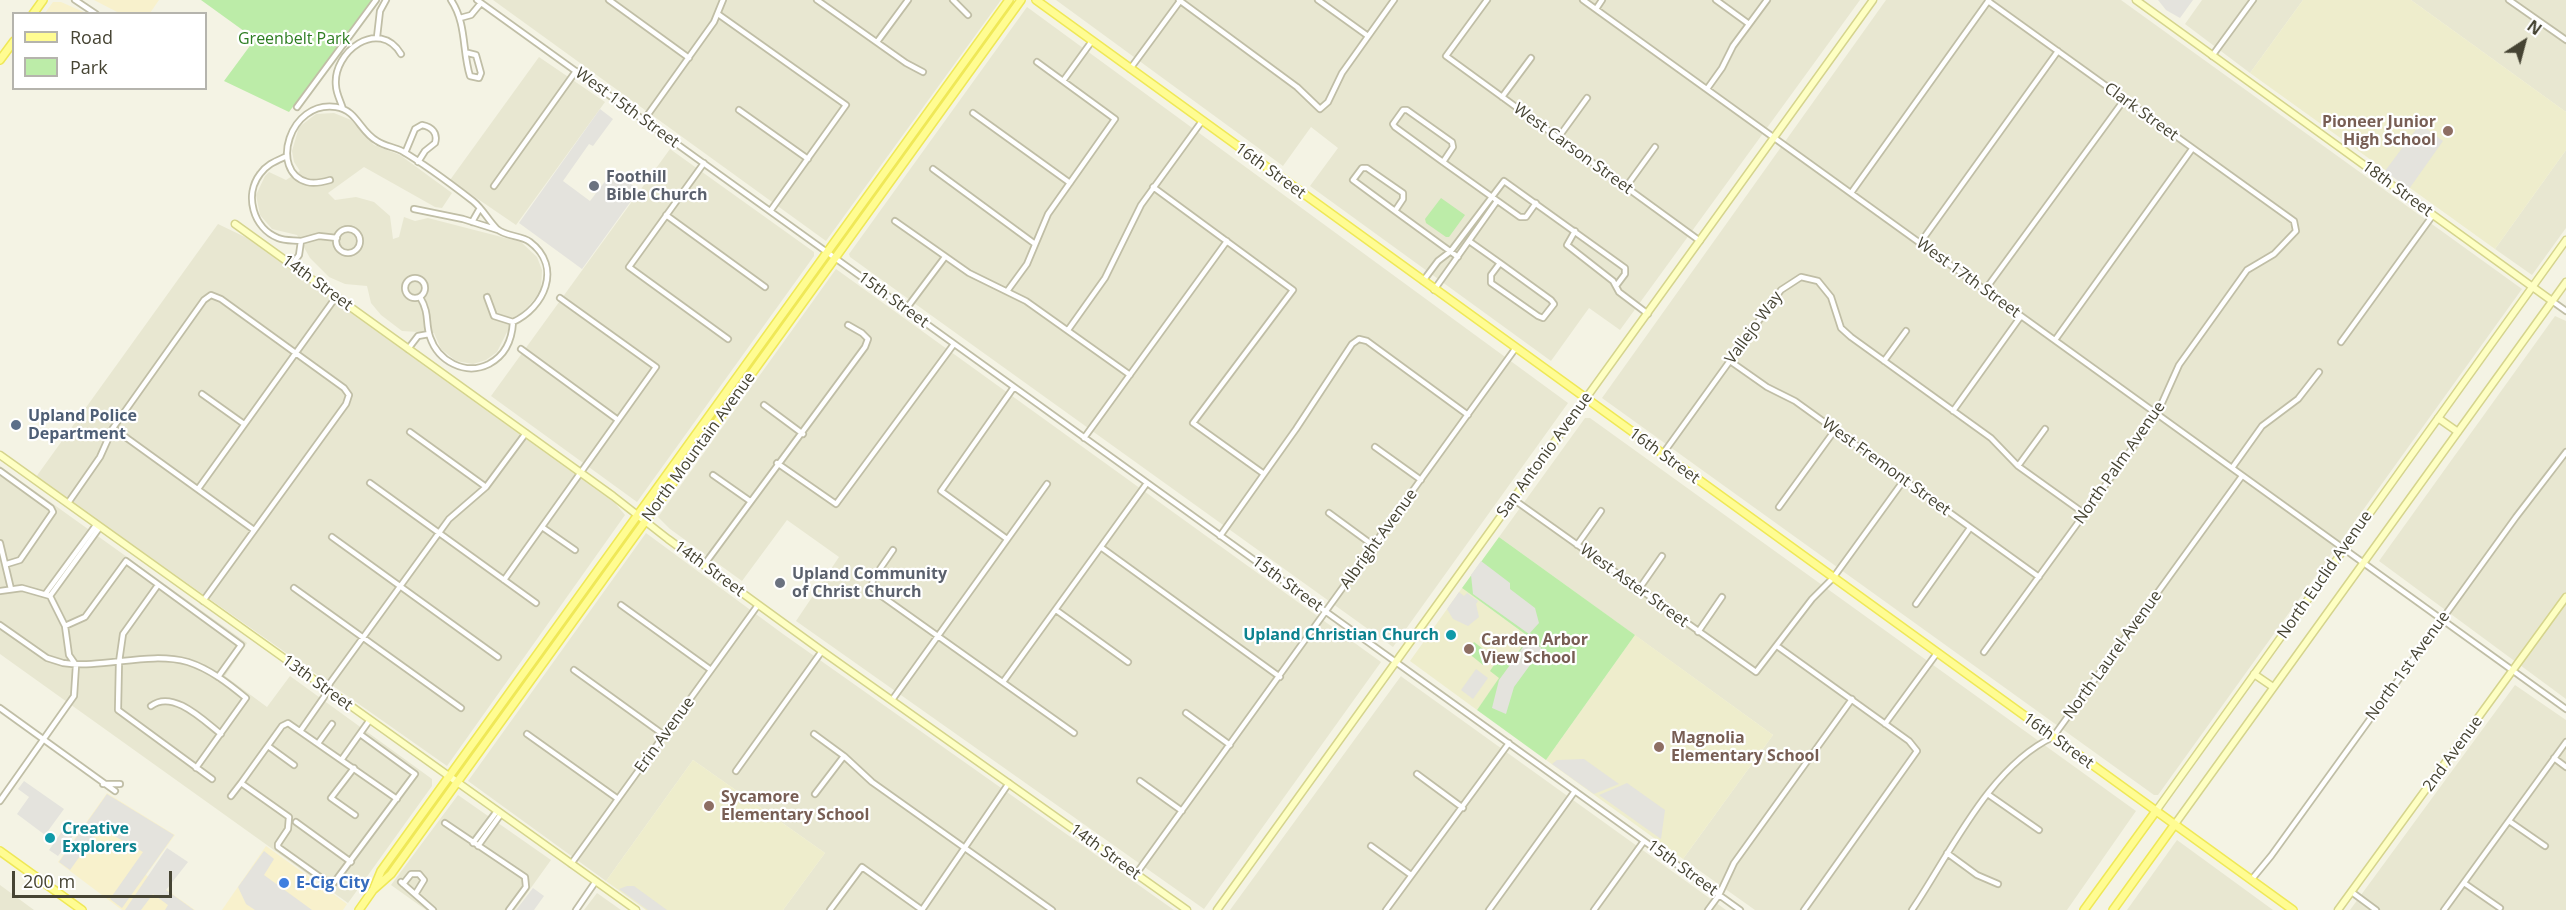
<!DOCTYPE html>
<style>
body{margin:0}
#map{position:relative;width:2566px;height:910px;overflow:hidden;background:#f4f3e4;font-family:"Open Sans",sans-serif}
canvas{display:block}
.legend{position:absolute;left:12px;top:12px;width:195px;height:78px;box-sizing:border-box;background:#fff;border:2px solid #b5b4ad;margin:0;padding:8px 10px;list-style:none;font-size:18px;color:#464433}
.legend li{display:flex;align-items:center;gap:12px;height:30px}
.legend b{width:30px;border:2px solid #b5b4ad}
.north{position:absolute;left:2494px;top:12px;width:60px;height:60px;-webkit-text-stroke:4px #fff;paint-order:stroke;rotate:36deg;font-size:16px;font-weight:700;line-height:24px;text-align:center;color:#464433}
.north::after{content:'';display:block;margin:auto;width:21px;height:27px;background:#464433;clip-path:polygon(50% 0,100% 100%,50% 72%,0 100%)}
.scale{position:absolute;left:12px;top:871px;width:160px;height:27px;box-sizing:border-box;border:3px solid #464433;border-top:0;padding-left:8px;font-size:18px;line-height:21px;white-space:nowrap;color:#464433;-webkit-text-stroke:4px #fff;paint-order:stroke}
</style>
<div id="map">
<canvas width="2566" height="910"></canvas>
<ul class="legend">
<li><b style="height:8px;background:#fffc92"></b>Road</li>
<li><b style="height:16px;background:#bceca8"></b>Park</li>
</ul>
<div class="north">N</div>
<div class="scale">200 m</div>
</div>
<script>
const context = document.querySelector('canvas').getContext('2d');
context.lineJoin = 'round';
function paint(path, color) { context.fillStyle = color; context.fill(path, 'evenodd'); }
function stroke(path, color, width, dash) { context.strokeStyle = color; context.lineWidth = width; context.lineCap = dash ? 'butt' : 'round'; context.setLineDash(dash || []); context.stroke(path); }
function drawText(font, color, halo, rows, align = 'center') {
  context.font = font + ' "Open Sans",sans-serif'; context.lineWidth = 4.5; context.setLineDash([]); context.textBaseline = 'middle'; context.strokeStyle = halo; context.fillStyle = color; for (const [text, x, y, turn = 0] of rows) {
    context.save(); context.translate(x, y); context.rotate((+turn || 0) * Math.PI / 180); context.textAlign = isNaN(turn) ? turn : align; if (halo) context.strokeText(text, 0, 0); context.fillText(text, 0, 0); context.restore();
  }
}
const residential = new Path2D(`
 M493 0H1001L826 241Z
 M1056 0H1860L1620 330 1589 308 1551 361 1310 186 1338 148 1311 127 1283 166Z
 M1886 0H2121L2522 289 2158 795H2154L1602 398Z
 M2202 0H2303L2250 73 2185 24Z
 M2411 0H2566V112Z
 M1027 7 1568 403 1393 647 850 257 849 254Z
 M539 57 605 102 516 225 450 180Z
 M334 113 351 120 374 145 400 155 452 193 442 208 435 207 364 167 328 193 335 200 356 197 374 202 390 216 393 239 399 237 404 217 415 221 428 218 521 242 537 257 542 270 541 291 507 332 497 352 486 360 473 364 456 361 441 349 434 333 402 331 381 315 371 303 367 286 345 284 329 277 310 258 297 235 272 229 260 215 256 195 265 176 269 172 286 180 300 171 294 162 292 151 299 127 316 114Z
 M670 149 814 252V256L637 502 491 396Z
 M2566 150V228L2532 275 2495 249Z
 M218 224 247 238 615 503 625 515 447 766 36 477Z
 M836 269 1381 662 1204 909 796 621 839 557 787 520 742 581 670 529 658 517Z
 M2555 316 2566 321V699L2379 561Z
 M1585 418H1590L2136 811 2067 910H1755L1683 859 1773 735 1499 537Z
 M0 466 247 643 225 676 267 707 290 676 432 779V786L348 903 0 654Z
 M646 533 783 634 1174 910H783L825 853 693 760 606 881 468 781Z
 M1401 676 1402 677 1726 910H1230Z
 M2515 685 2566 720V910H2350Z
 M458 795 551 860 515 910H426L391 885Z
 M2177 840 2273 910H2127Z
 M0 885 34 910H0Z
 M597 893 621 910H584Z`);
const commercial = new Path2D(`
 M94 0H159L150 13 121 14Z
 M53 2H61L86 13H45Z
 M107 793 175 835 146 875 195 910H122L58 862Z
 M266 846 347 904 343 910H222Z`);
const education = new Path2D(`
 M2303 0H2411L2566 112V150L2495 249 2250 73Z
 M1462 588 1529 637 1477 710 1410 661Z
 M1635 635 1773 735 1683 859 1546 760Z
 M693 760 825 853 783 910H646L606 881Z`);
const green = new Path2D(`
 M201 0H373L289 112 224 81 255 39Z
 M1441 198 1465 215 1449 237H1446L1426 223 1425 219Z
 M1499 537 1635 635 1546 760 1477 710 1499 678 1490 671 1498 659 1509 664 1529 637 1462 588Z
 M1474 642 1491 655 1483 665 1467 652Z`);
const parking = new Path2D(`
 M2158 0H2193L2180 18 2166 10Z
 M600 109 613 119 593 146 589 144 563 181 590 201 613 171 639 190 582 269 519 223Z
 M2420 124 2443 141 2409 189 2385 171Z
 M1481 561 1510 583V589L1535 608 1539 623 1529 634 1473 594 1471 575Z
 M1459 592 1464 596 1467 593 1478 601 1476 604 1479 617 1468 626 1453 619 1447 609Z
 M1526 643 1541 647V650L1514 687 1506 714 1492 708 1499 680Z
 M1476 669 1488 678 1473 699 1461 690Z
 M1584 759 1619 784 1594 794 1552 764 1557 760Z
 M24 781 64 809 45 835 17 814 29 797 18 789Z
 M1627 783 1665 810 1661 839 1599 795Z
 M107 794 174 835 122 908 110 899 143 852 100 828 70 870 59 862Z
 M69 829 75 833 58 856 49 850 63 830 66 833Z
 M167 848 188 862 166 890 194 910H165L168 905 153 894 141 910H125Z
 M264 851 274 859 264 875 312 910H255L246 904 238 887Z
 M627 886H634L667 910H648L619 889Z
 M533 888 544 896 534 910H516Z`);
const street = new Path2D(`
 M75 0 96 14
 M451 0C467 24 462 51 470 76L479 78 481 73 476 55 468 53
 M477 0 1740 910
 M609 0 689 58
 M817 0 906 63 923 72
 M953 0 968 15
 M1179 0 1297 87 1320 109 1328 102 1342 73 1394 0
 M1318 0 1368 36
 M1487 0 1446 56 1700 241
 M1583 0 2566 709
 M1716 0 1749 24
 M2509 0 2566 40
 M1596 9 1602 0
 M718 14 846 105 771 210
 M460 18 471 15 481 3
 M377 37 380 11 386 0
 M877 42 908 0
 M2212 56 2253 0
 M1130 69 1180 1
 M1063 81 1092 41
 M1707 89 1722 68 1733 46 1767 0
 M1502 97 1531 58
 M297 107 376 0
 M343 109C341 102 336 93 336 86 332 52 379 17 401 54
 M739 110 808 159
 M1403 110H1407L1452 142 1453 147 1443 162 1395 127 1393 124Z
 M973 113 1070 183
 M644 120 714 22 723 0
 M1558 138 1587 98
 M405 153 415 129 422 125C432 127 438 133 435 143L425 151 418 162
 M287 156C276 161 267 164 260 174 244 195 253 228 278 238 285 241 294 240 301 241
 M1443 162 1520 217H1526L1536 203
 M704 163 629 267 728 339
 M1362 168H1367L1403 193V199L1395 211 1353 180Z
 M933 169 1035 244
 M330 180C323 182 314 184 307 182 269 172 289 100 336 107 357 110 360 132 377 141 384 146 394 147 402 151 426 165 451 184 473 201 483 209 488 220 497 229 506 237 521 235 530 242 563 267 544 308 513 322 512 340 506 355 489 364 465 376 438 361 430 337 425 322 430 314 420 297
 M494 186 576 71
 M1153 187 1293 290 1193 423 1264 474
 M1626 187 1655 147
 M1851 193 1989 0
 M414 209 463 219 498 230
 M1395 211 1458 257
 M666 215 765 287
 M895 221 969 273 1026 301 1130 375
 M472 222 480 208
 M336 241a12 12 0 1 1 24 0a12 12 0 1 1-24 0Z
 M1575 231 1567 245 1613 281 1619 292 1648 314
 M301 241 319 236 337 238
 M1469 241 1500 263
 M1920 243 2058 51
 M1500 263 1551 300 1554 304 1543 318 1538 316 1491 283V275Z
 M292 265 299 255 301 241
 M405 288a10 10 0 1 1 20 0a10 10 0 1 1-20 0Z
 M1423 281 1438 261 1451 251 1504 181 1625 268V274L1616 286
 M1008 290 1027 264 1048 214 1115 119 1037 62
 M1434 290 1497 201
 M1985 290 2124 100
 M487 297 494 316 513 322
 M2552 301 2566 311
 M906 309 945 257
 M1068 330 1105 278 1141 205 1202 121
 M2055 340 2192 149
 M2341 342 2433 215
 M408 349 418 336 429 334
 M521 349 618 420
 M1730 361 1767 387 1795 401 2039 577
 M1884 361 1906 331
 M202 394 244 424
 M764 405 803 434
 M1953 411 2021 316
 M113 428 254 530
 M410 432 486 487
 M1084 438 1227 241
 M1375 447 1421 480
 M1662 455 1781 290 1801 277 1818 281 1831 297 1841 328 1851 337 1991 438 2018 466 2085 514
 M777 463 836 504 954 344
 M2018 466 2045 429
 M2232 468 2262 426 2298 399 2319 372
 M0 471 51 508 53 512 20 560 7 564
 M713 475 750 501
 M370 483 536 603
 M198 489 336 297
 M1513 499 1756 672 1812 599 1833 578 1904 480
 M68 503 100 457 113 428 204 300 211 295 221 299 344 388 349 395 346 404 203 601
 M1779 507 1835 430
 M1329 513 1374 546
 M542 527 575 550
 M1220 536 1296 429 1352 344 1359 339 1367 341 1468 415
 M332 537 498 657
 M1007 539 941 491 1014 387
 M0 543 11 589
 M1577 545 1601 511
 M1102 548 1280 677
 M893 550 873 579 872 586 876 592 1074 733
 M704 565 865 347 868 339 862 333 848 325
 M504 580 656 367 560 298
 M158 585 123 634 119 662 118 710 212 779
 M294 588 461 708
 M1639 589 1662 556
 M0 591 22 588 50 596 65 626 69 655 76 665 74 696 0 801
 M46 593 96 525
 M50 596 100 527
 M1916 604 1970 528
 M621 605 711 670
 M1056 610 1128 662
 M0 625 47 658 63 663C104 669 148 651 188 662 210 669 229 684 246 698L196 768
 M65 626 85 617 126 561 241 645 218 677
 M1698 632 1722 597
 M1777 646 1909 741 1917 751 1804 910
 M1984 652 2157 414 2179 365 2247 270 2274 254 2296 231 2294 221 1988 1
 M574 670 664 735
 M1003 682 1147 483
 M892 700 1047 484
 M151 706C173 689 204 721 221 734
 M0 708 115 791
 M1186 713 1230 745
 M1885 724 1937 653
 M301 730 324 697 330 683 449 519 486 487 526 433
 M360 734 415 774 333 884 327 882 278 847V844L288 829 289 817 241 783 282 726 288 723 397 799
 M527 734 618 799
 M814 734 844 756 872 782 1052 910
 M319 742 332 724
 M268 746 294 765
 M2554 758 2566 767
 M342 759 369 721
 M354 768 331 798 355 815
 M736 771 822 651
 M1417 774 1463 808
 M1140 781 1182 811
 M103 784H120
 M815 794 844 756
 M1989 795 2039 830
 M231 796 241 783
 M2509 821 2545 846
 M296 822 351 862
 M445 823 525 877 526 887 509 910
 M473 843 497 811
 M478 846 501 814
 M1371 846 1411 875
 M1947 853 1977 875 1998 884
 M571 864 758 605
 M1136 874 1515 349
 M2252 879 2271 856 2516 517 2566 452
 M401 882 433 910
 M2464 883 2500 908
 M403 884 411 874H419L424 880 416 893
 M2353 893 2376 910
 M576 910 596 881
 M830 910 862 867 922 910
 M922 910 1009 783
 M1386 910 1509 743
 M1489 910 1575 791
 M1594 910 1644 841
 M1708 910 1719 895 1734 863 1852 699
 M1912 910C1950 854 1989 767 2053 737L2242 476
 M2444 910 2566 742`);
const secondary = new Path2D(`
 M2136 0 2552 301
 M235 224 613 496 668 539 822 651 1187 910
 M2438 418 2458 432
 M0 455 636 910
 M2254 674 2273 687
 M2156 811 2566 240
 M2175 824 2566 282
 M1217 910 1873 0
 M2338 910 2566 597`);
const primary = new Path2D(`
 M1036 0 2293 910
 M33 14 43 0
 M0 60 14 41
 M0 851 82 910
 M374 888 381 871 1009 0
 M359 910 373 890 391 874 1021 0
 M2084 910 2156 811
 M2113 910 2175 824`);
const markers = [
 [2448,131,6,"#8d6e63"],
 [594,186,6,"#6b7280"],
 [16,425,6,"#5c6f8a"],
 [780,583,6,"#6b7280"],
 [1451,635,6,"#0f9aa8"],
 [1469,649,6,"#8d6e63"],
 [1659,747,6,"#8d6e63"],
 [709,806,6,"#8d6e63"],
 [50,838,6,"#0f9aa8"],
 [284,883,6,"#3f7fe0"]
];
const parkNames = [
 ["Greenbelt Park",294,39]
];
const streetNames = [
 ["West 15th Street",627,108,36],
 ["Clark Street",2141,112,36],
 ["West Carson Street",1573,149,36],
 ["16th Street",1270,171,36],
 ["18th Street",2397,189,36],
 ["West 17th Street",1968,278,36],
 ["14th Street",317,283,36],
 ["15th Street",893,300,36],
 ["Vallejo Way",1754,328,-54],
 ["North Mountain Avenue",699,447,-54],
 ["San Antonio Avenue",1545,455,-54],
 ["16th Street",1664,456,36],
 ["North Palm Avenue",2120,463,-55],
 ["West Fremont Street",1886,467,36],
 ["Albright Avenue",1379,539,-54],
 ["14th Street",709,569,36],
 ["North Euclid Avenue",2325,575,-55],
 ["15th Street",1287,584,36],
 ["West Aster Street",1634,586,36],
 ["North Laurel Avenue",2113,655,-54],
 ["North 1st Avenue",2408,666,-54],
 ["13th Street",317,683,36],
 ["Erin Avenue",665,735,-54],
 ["16th Street",2058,741,36],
 ["2nd Avenue",2453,754,-54],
 ["14th Street",1105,852,36],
 ["15th Street",1682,868,36]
];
const educationNames = [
 ["Pioneer Junior",2436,122,"right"],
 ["High School",2436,140,"right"],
 ["Carden Arbor",1481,640],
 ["View School",1481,658],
 ["Magnolia",1671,738],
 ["Elementary School",1671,756],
 ["Sycamore",721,797],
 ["Elementary School",721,815]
];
const worshipNames = [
 ["Foothill",606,177],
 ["Bible Church",606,195],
 ["Upland Community",792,574],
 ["of Christ Church",792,592]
];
const serviceNames = [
 ["Upland Police",28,416],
 ["Department",28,434]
];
const cultureNames = [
 ["Upland Christian Church",1439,635],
 ["Creative",62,829,"left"],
 ["Explorers",62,847,"left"]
];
const shopNames = [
 ["E-Cig City",296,883]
];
paint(residential, '#e8e7d1');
paint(commercial, '#f8f1cc');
paint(education, '#eeedcc');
paint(green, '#bceca8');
paint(parking, '#e4e3dd');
stroke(street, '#c0bea6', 8);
stroke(secondary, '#d5d48d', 9);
stroke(primary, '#efe857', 10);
stroke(street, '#fff', 4.5);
stroke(secondary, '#feffc3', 6);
stroke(primary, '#fffc92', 7);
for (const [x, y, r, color] of markers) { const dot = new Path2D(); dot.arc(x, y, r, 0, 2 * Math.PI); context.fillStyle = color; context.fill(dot); stroke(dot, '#fff', 2); }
drawText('16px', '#2d7d21', '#fff', parkNames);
drawText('16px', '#464433', '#fff', streetNames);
drawText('bold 16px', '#785e54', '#fff', educationNames, 'left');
drawText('bold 16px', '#5b616d', '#fff', worshipNames, 'left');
drawText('bold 16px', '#4e5e75', '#fff', serviceNames, 'left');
drawText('bold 16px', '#0d838f', '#fff', cultureNames, 'right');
drawText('bold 16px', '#366cbe', '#fff', shopNames, 'left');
</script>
